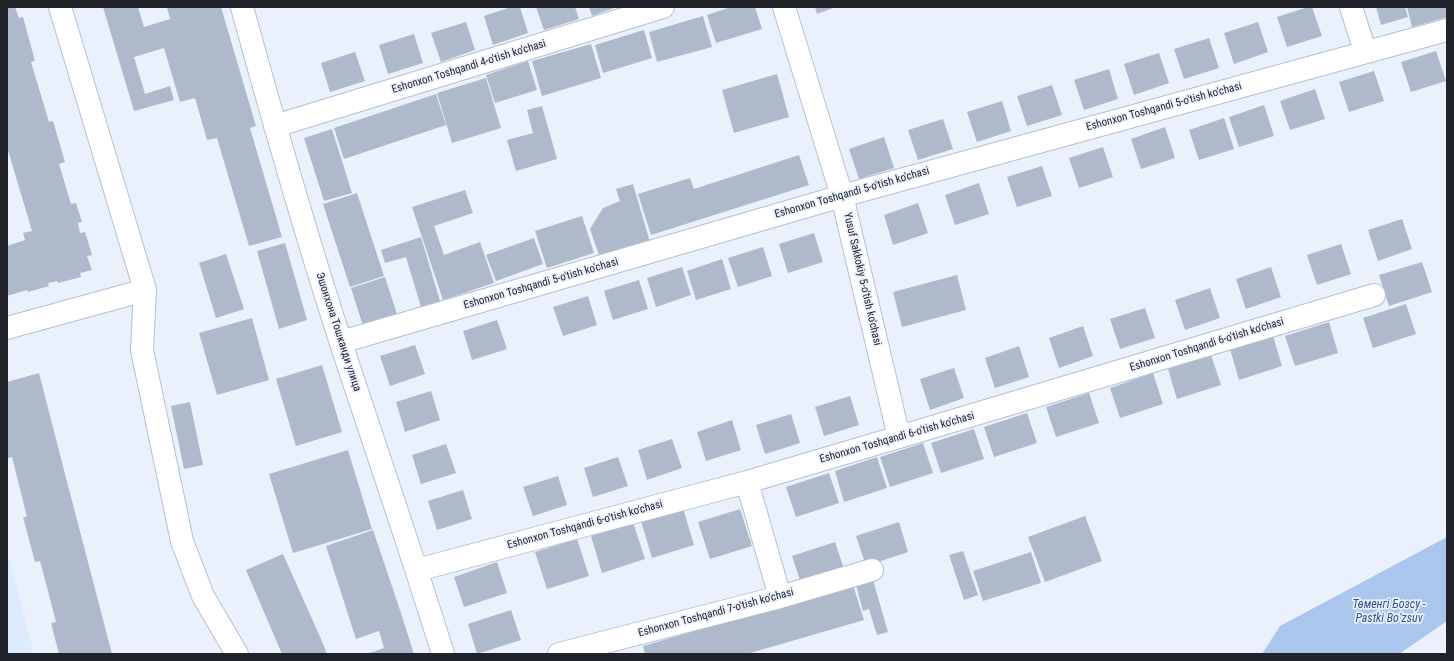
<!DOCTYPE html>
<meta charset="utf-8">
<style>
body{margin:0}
#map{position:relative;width:1454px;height:661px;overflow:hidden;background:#eaf1fc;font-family:"Roboto Condensed",sans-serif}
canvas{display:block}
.frame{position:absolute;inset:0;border:8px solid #20242a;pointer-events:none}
</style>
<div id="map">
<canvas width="1454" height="661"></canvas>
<div class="frame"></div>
</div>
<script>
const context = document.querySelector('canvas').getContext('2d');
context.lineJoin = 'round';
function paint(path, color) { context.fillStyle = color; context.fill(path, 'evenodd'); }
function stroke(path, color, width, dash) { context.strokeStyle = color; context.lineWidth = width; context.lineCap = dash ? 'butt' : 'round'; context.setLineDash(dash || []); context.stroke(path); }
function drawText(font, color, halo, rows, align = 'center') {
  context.font = font + ' "Roboto Condensed",sans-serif'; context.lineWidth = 3.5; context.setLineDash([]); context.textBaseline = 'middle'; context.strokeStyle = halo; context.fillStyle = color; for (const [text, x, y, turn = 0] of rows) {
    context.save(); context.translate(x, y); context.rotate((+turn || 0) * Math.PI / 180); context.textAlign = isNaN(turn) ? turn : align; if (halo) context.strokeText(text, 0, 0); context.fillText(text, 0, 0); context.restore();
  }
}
const built = new Path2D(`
 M7 550 34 654H7Z`);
const water = new Path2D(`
 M1447 537V621L1399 654H1262L1280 626Z`);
const building = new Path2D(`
 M7 7H15L19 18 23 17 35 61 31 62 49 122 53 121 65 162 59 164 71 204 76 203 82 222 78 223 80 233 85 232 92 255 87 256 92 270 80 273 81 277 58 283 57 281 48 283 49 286 28 292 27 290 7 296V246L25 240 23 233 32 231 7 147Z
 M103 7H138L144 27 170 19 167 7H221L256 126 250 128 282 237 249 246 217 138 207 140 195 98 180 102 164 48 134 57 145 94 170 86 174 100 134 111Z
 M511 7H520L528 33 493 45 484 16Z
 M536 7H575L579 19 544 30Z
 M589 7H617L592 16Z
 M731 7H755L762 29 716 43 707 15Z
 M815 7H836L817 14Z
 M1308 7H1312L1322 36 1287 47 1277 17Z
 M1376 7H1405L1408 17 1381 25Z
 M1407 7H1447V17L1412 27Z
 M703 16 712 47 657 62 649 32Z
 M466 22 475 50 441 62 431 33Z
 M1258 22 1268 52 1234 64 1224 33Z
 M644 30 652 58 603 73 595 45Z
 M414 34 423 63 388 74 379 45Z
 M1209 38 1219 68 1184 79 1174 49Z
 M591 44 601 78 542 96 532 61Z
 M1436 51 1446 81 1411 92 1401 62Z
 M355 52 365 81 330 92 321 63Z
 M1159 53 1169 83 1134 95 1124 64Z
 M528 61 537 90 495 103 486 75Z
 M1109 69 1118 99 1084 110 1074 80Z
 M1374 71 1384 101 1349 112 1339 82Z
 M777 74 789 117 734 133 722 90Z
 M486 78 501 128 452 143 437 93Z
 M1052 85 1062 115 1027 126 1017 96Z
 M1315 89 1325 119 1290 130 1280 101Z
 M436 94 446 125 344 159 334 128Z
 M1002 101 1011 131 977 142 967 112Z
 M1264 105 1274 136 1239 147 1229 117Z
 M542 106 557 159 516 171 507 140 533 133 527 110Z
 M1224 118 1234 149 1199 160 1189 130Z
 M943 119 953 149 918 160 908 130Z
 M1165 127 1175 158 1141 169 1131 139Z
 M332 129 352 193 324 201 304 138Z
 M884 137 894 168 859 179 849 149Z
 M1103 147 1113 177 1079 188 1069 158Z
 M799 155 809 185 651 235 638 194 690 178 694 189Z
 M1042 166 1052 196 1017 207 1007 177Z
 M979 183 989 214 955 225 945 195Z
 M633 184 650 242 600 258 590 229 603 208 620 201 616 189Z
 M465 190 473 213 434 226 444 255 480 242 494 283 443 300 412 207Z
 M357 193 384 276 350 287 323 204Z
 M918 203 928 233 893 245 884 215Z
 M582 216 594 253 547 268 535 231Z
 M1402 219 1412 249 1378 261 1368 230Z
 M814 233 823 262 788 273 779 244Z
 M421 237 440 301 421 307 406 257 385 263 381 250Z
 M534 238 543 264 496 281 486 255Z
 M285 243 307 320 279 329 257 251Z
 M1341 244 1351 274 1317 285 1307 255Z
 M763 247 772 276 738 287 728 258Z
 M226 254 244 309 216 318 199 263Z
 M722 259 731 289 696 300 687 271Z
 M1422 262 1432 292 1389 306 1379 275Z
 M682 267 691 295 656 307 647 278Z
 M1271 267 1281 297 1246 309 1236 279Z
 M957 275 966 310 902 327 893 292Z
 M385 277 397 314 363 326 351 288Z
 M639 280 648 309 613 320 604 291Z
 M1210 288 1220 318 1185 330 1175 300Z
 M588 296 597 325 563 336 553 307Z
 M1406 304 1416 334 1373 348 1363 318Z
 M1145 308 1155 338 1120 349 1110 319Z
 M252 318 269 380 217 395 199 333Z
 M497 320 507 349 472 360 463 331Z
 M1329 322 1338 353 1295 366 1285 336Z
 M1083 326 1093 356 1059 368 1049 338Z
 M1273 336 1282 366 1239 380 1230 349Z
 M415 345 425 374 390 386 380 356Z
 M1019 346 1029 377 995 388 985 358Z
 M1211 355 1221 385 1177 399 1168 369Z
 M322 365 342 432 296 446 276 379Z
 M954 368 964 398 930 410 920 379Z
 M39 373 65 474 112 654H59L51 623 56 622 48 591 40 561 35 562 23 517H27L12 457 8 458 7 455V382Z
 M1153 373 1163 404 1120 418 1110 388Z
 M431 391 440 420 405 432 396 402Z
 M1089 393 1099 423 1056 437 1046 407Z
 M850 396 859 425 824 436 815 407Z
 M190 402 203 465 184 469 171 406Z
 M1027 413 1037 443 994 457 984 427Z
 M791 414 800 443 765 454 756 425Z
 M732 420 741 450 706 461 697 432Z
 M974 429 984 459 941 473 931 443Z
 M672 439 682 468 647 480 638 450Z
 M923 443 933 473 890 487 880 457Z
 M446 444 456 473 421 484 412 455Z
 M348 450 372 529 293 553 269 474Z
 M618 457 628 486 593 497 584 468Z
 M877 457 887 488 844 502 835 471Z
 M829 473 839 503 796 517 786 487Z
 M558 476 567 505 533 516 523 487Z
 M463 490 472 519 437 530 428 501Z
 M683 508 694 545 652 558 641 521Z
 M740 509 752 546 710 559 698 522Z
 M1085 516 1102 561 1045 582 1028 537Z
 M633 522 645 559 602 573 591 536Z
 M899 522 908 552 866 566 856 536Z
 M373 530 398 604 414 654H367L384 648 379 631 356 639 326 546Z
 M577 539 589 576 547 589 535 552Z
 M835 542 845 572 802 586 792 556Z
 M963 551 978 595 964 600 949 555Z
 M1031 552 1041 583 983 601 973 571Z
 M283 554 321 639 327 654H282L246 570Z
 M497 562 507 593 464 607 454 577Z
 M873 580 888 632 877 635 869 609 863 611 856 585Z
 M853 585 864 620 747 654H645L643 646Z
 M511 610 521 640 477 654 468 624Z`);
const minor = new Path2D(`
 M60 7 145 290 142 350 182 541 203 596 237 654
 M242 7C273 120 305 232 341 343 375 447 411 550 443 654
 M784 7 842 196 899 437
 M1351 7 1365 51
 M275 126 663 7
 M7 328 145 290
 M341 342 842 196 1447 30
 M747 482 780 597
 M417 570 747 482 899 437 1374 295
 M559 654 780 597 872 570`);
const streetNames = [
 ["Eshonxon Toshqandi 4-o'tish ko'chasi",469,67,-17],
 ["Eshonxon Toshqandi 5-o'tish ko'chasi",1164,107,-15],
 ["Eshonxon Toshqandi 5-o'tish ko'chasi",852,193,-16],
 ["Yusuf Sakkokiy 5-o'tish ko'chasi",862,279,77],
 ["Eshonxon Toshqandi 5-o'tish ko'chasi",541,284,-16],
 ["Эшонхона Тошканди улица",338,332,72],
 ["Eshonxon Toshqandi 6-o'tish ko'chasi",1207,345,-17],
 ["Eshonxon Toshqandi 6-o'tish ko'chasi",897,438,-16],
 ["Eshonxon Toshqandi 6-o'tish ko'chasi",585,525,-15],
 ["Eshonxon Toshqandi 7-o'tish ko'chasi",716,613,-15]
];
const waterNames = [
 ["Төменгі Бозсу -",1389,605],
 ["Pastki Boʻzsuv",1389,619]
];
paint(built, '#deebfe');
paint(water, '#abc6ed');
paint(building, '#aebacb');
stroke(minor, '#b4c0d1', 24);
stroke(minor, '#fff', 22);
drawText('11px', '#20242a', '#eaf1fc', streetNames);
drawText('italic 12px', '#305385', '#eaf1fc', waterNames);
</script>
